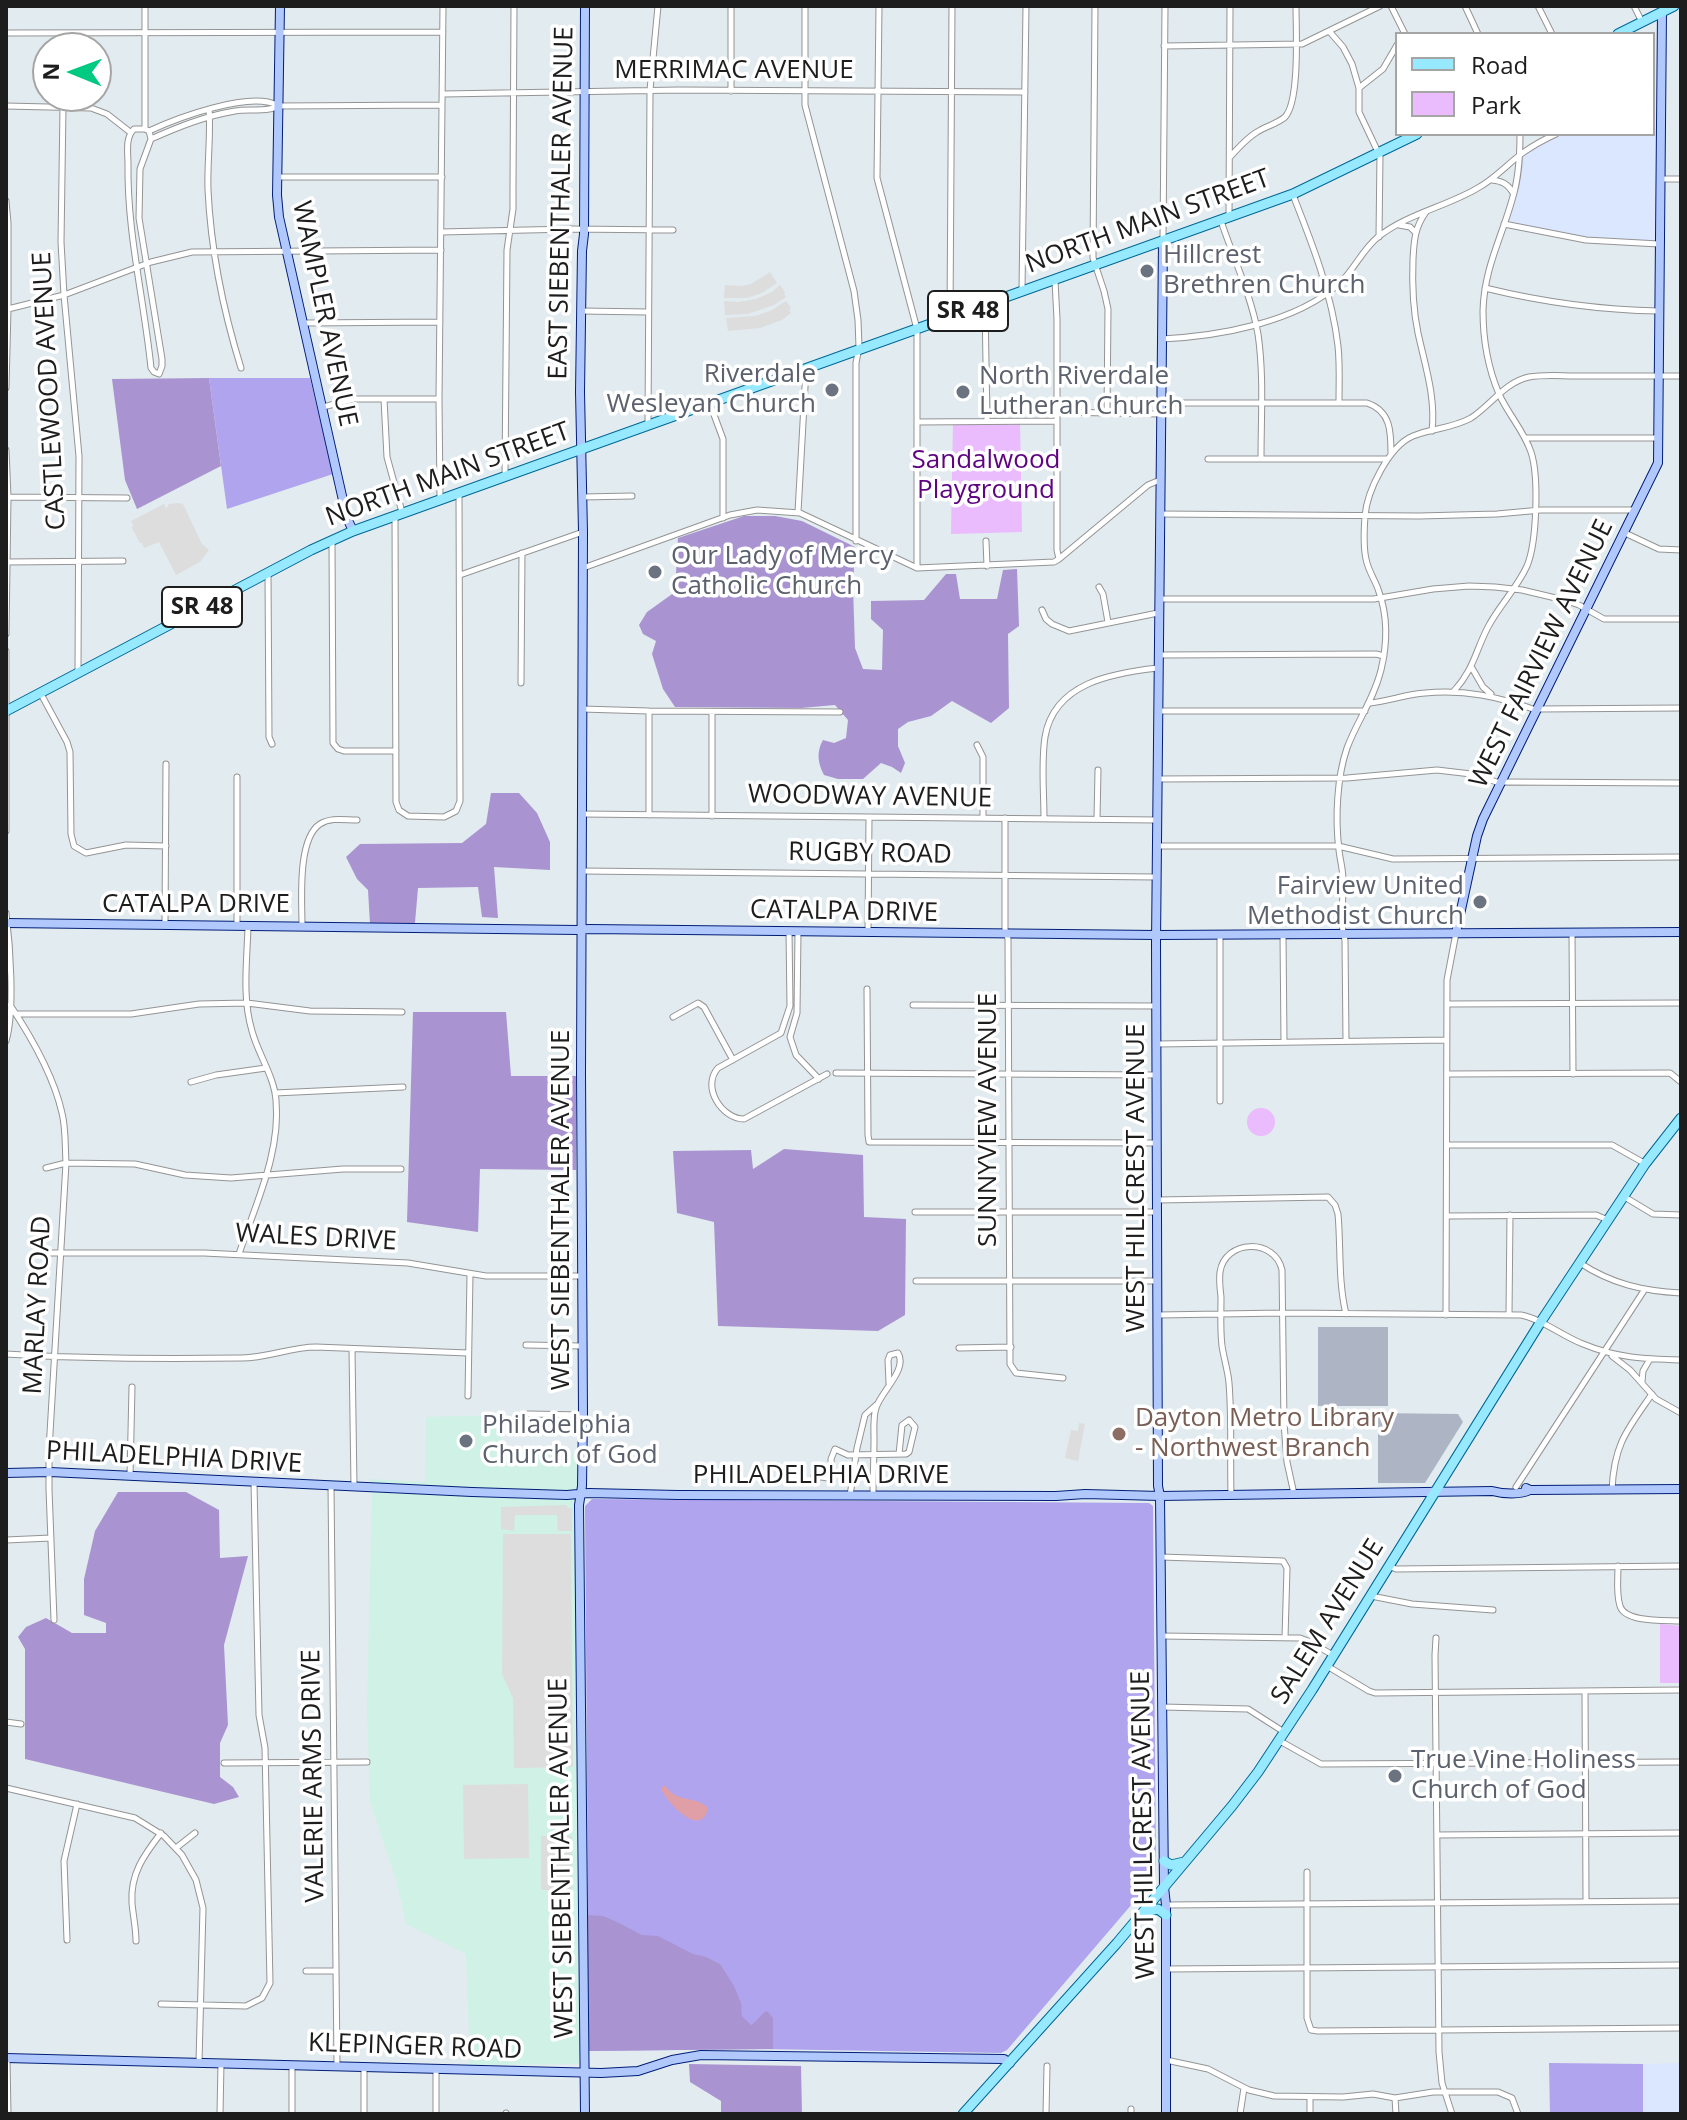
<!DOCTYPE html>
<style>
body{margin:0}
#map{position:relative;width:1687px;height:2120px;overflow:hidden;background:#e2ebef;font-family:"Open Sans",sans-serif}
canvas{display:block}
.frame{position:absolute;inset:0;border:8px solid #1d1d1d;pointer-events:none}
.legend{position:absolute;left:1395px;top:32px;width:260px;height:104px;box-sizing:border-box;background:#fff;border:2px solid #a5a5a5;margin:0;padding:10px 14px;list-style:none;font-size:24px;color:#1d1d1d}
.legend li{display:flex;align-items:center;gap:16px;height:40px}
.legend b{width:40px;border:2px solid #a5a5a5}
.north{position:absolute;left:32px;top:32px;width:80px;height:80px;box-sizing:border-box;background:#fff;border:2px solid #a5a5a5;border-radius:50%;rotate:271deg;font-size:22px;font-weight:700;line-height:32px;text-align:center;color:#1d1d1d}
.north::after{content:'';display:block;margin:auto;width:28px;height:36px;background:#00c982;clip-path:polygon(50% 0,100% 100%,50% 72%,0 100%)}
</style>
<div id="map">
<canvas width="1687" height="2120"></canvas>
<div class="frame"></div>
<ul class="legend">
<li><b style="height:10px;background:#96e9ff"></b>Road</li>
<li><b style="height:22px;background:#eabbfd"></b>Park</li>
</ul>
<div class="north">N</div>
</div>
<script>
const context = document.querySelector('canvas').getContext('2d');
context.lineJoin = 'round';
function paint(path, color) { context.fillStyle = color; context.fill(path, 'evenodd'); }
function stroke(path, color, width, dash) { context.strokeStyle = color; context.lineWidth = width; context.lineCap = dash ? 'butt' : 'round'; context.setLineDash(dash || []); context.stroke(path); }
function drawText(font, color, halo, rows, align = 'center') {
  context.font = font + ' "Open Sans",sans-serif'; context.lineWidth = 7; context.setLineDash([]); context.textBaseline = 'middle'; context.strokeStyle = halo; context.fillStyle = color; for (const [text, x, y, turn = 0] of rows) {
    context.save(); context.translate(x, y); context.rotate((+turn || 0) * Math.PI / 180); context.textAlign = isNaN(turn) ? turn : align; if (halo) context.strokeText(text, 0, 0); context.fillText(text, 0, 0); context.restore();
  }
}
const commercial = new Path2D(`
 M501 1415V1454L577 1453 579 2064 470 2065 466 1954 406 1924 397 1883 370 1801 367 1709 372 1488 369 1479 425 1482 426 1417Z`);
const education = new Path2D(`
 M1653 119H1661L1660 244 1613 242 1504 224 1512 200 1520 156 1556 134H1653Z
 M1681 2063V2114H1643V2064Z`);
const construction = new Path2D(`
 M1318 1327H1388V1406H1318Z
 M1378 1413 1458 1414 1463 1422 1425 1483H1378Z`);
const grass = new Path2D(`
 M209 378H310L333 474 227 509Z
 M592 1499 1149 1503 1153 1506 1156 1876 1007 2050 1001 2053 761 2049 589 2051 585 1506Z
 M1549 2063 1643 2064V2114H1550Z`);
const forest = new Path2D(`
 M209 378 221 466 137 509 125 480 112 379Z
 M744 516H775L802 521 855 547 853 587 855 648 863 669 882 670 883 630 871 619V601L924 600 946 574H956L960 599H997L1003 570 1017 569 1019 626 1008 634 1009 708 991 723 952 701 931 716 908 722 898 729V746L905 763 901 773 892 767 881 763 863 779H838L824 775C818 764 816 752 823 740L834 743 846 738 848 720 835 705 801 708 675 707 663 689 652 654 656 641 643 634 639 625 647 612 675 592 678 538Z
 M491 793H519L537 813 550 842V870L494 867 498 918 482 917 478 887 418 888 415 923 370 924 368 890 357 879 346 857 360 844 462 843 486 824Z
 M413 1012H506L511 1076H576V1170L480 1169 478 1232 407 1222Z
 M784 1149 863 1155 864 1217 906 1219 905 1315 878 1331 718 1326 714 1222 677 1213 673 1151 751 1150 753 1169Z
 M118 1492H186L219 1510 220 1558 248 1556 224 1645 228 1725 220 1743V1777L233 1787 239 1797 214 1804 25 1759V1649L18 1637 26 1627 46 1618 72 1633H106V1623L84 1615V1579L95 1531Z
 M587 1915 603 1916 615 1921 642 1935 658 1936 693 1954 706 1957 720 1964 734 1986 741 2003 742 2016 751 2025C758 2021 760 2014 767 2011L773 2018V2049L589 2051Z
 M689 2064 801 2066 802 2114H721V2101L690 2082Z`);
const park = new Path2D(`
 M953 421H1020L1022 532 951 534Z
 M1247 1122a14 14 0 1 1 28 0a14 14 0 1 1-28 0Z
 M1660 1624 1681 1626V1683H1660Z`);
const parking = new Path2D(`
 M770 272 777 283 762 293 747 298H724L725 285 741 286 751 284Z
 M780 285 785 292 784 294 786 297 774 305 748 314 725 315 724 301 738 302 756 299 772 292Z
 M786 301 791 308 789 310 791 313 782 320 760 328 728 331 726 318 756 316 772 310Z
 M178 503 183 504 202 544 209 550 200 562 176 575 159 542 144 548 142 543H140L132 528 133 525 131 521 164 504 166 509 169 504Z
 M1079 1423 1085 1424 1078 1461 1065 1458 1071 1430 1078 1431Z
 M566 1505 568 1508H572V1531H558L557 1515H515L514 1531 501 1529V1507Z
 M503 1534H571L573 1767 514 1768 513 1698 502 1674Z
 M528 1784 529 1858 464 1859 463 1785Z
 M541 1836H572V1890H541Z`);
const water = new Path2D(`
 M664 1785C668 1789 671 1793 675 1795 686 1801 698 1798 708 1808 701 1840 667 1802 661 1789Z`);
const street = new Path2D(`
 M805 6V105L854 291 858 320 859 347 856 363V541
 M879 6 877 178 917 329V568
 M1095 6 1093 258 1104 291 1108 309 1107 413
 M1391 6 1405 34
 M1465 6 1478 34
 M1538 6 1552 34
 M1634 6 1642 22
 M1329 31 1343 47 1352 64 1359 88V112L1378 152
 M6 33 443 32
 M1164 46 1302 44 1380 6
 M1359 88 1383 69 1397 45
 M731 91V6
 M443 94 679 90 1025 92
 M6 106 91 108 107 114 130 132
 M63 107 61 242 64 295 79 456 78 671
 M209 109C211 136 207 163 208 190 211 252 223 310 241 368
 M134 129H145L149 131 151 139 140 169 139 218 162 359V366L159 374 154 372 151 368C144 299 127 233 128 164 128 152 125 138 134 129Z
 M145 129V6
 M149 131C177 118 249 91 277 105
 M151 139C178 127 205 116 235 111 249 108 266 113 278 106L442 105
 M1230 157C1238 148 1247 138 1257 132 1266 126 1277 124 1285 117 1300 101 1296 29 1296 6
 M278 177H442
 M1661 179H1681
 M1492 180C1502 181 1508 184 1513 193
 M1293 195C1312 243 1332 294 1338 346 1340 364 1339 383 1339 402
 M6 201 8 223V309L6 388
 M1426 212C1415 227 1414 240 1413 259 1412 284 1413 309 1418 333 1425 365 1436 398 1432 431
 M1229 216 1230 6
 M1221 221C1233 257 1251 295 1258 334 1264 375 1261 417 1261 459
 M1504 224 1586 240 1659 244
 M1399 225 1410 227 1415 232
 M442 232 570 229 673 230
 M1379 237 1380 154
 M1163 240 1165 6
 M1055 281 1057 319V550L1059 559
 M1485 288C1542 302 1600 310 1659 311
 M1022 290 1026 6
 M985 305 987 421
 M8 309 64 295 151 262 192 252 441 250
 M581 311 648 312
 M950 316 952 6
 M303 323 440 322
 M1162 339C1219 336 1295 323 1339 284 1354 270 1362 250 1378 237 1407 214 1445 207 1476 189 1495 179 1507 164 1524 152 1534 145 1545 139 1556 134
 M384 399 387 457 402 512
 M1161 403H1367C1391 411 1391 432 1391 454
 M710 404 723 439V518
 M323 407 354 399H439
 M1057 412 1161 414
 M917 422 1056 421
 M648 424 650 90 658 6
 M1525 438H1658
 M6 450 8 497 6 634
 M1208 459H1387
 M505 475 507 250 513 209V188L514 6
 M8 497 127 498
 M582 497 632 496
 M440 498 439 399 443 6
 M798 512 806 369
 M1160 514 1419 516 1497 514 1541 510H1635
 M395 515 396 802 399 810 408 816 444 817 456 811 460 801 459 494
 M1625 533 1659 549 1681 550
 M332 541 333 743 338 749 344 751H396
 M986 541 987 566
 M7 562 123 561
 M583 568 730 515 757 510 800 513 917 568 1054 562 1059 559 1148 485 1160 480
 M268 574 269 737 272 744
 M460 575 583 532
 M1099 587 1103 594 1108 622
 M1159 599H1374L1433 589 1469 586 1495 587 1522 590 1564 600 1579 605 1604 619H1681
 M1042 610 1046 619 1052 624 1069 631 1158 613
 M6 651V831
 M1159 655 1376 654 1384 656
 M1472 668 1483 687 1491 694
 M521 683 522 553
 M1454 691C1474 669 1475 652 1488 627 1499 606 1517 588 1527 566 1537 542 1539 476 1531 452 1524 431 1508 414 1499 394 1488 368 1483 338 1483 311 1484 269 1501 239 1512 200 1519 178 1520 157 1520 134
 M41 694 67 742 70 752 71 834 74 846 86 853 126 845 166 846
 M1370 703C1389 701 1407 694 1425 693 1465 689 1499 697 1536 710
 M582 709 649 711 840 712
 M1538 709 1681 708
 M1159 711H1365
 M977 745 983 757V818
 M1158 779 1347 778 1437 770 1471 774 1500 783
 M1502 782 1681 783
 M582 814 1156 820
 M649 815V711
 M712 816V712
 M1005 818V929L1008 939 1010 1364 1016 1373 1063 1378
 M1044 819C1044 792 1041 764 1045 737 1054 683 1112 673 1158 668
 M1097 819 1098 770
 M1157 846H1338L1393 859 1681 857
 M582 871 1156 877
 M6 913C10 945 15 1011 6 1041
 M165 925 166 764
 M237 925V777
 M302 926C302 901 297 839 320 824 331 817 345 820 357 820
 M789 931 790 1006 781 1033 718 1068C701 1087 722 1119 744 1119L827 1074
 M798 932 797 1013 790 1037 796 1055 819 1079
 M868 932 869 817
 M1572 933 1573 1074
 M1220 935V1101
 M1283 935 1284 1042
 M867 989 868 1135 869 1142 1157 1143
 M1447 1004 1681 1003
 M10 1005C30 1035 54 1077 62 1113 66 1129 65 1147 66 1163L49 1450V1489L54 1620
 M913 1005 1156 1006
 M17 1014H131L199 1004 247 1003 310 1011 402 1012
 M673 1017 698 1003 704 1007 733 1060
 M1346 1041 1345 940C1339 921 1344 899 1343 880 1343 869 1340 860 1339 850 1335 818 1337 777 1347 748 1357 721 1374 699 1381 670 1387 645 1388 617 1379 592 1376 581 1368 571 1366 559 1363 546 1364 530 1365 516 1367 491 1389 446 1413 436 1432 428 1451 429 1471 418 1491 405 1505 382 1529 377 1545 374 1562 376 1578 376 1612 376 1647 376 1681 376
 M1157 1044 1447 1040
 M836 1073 1156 1075
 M1447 1074 1670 1073 1681 1082
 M191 1082 216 1075 266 1068
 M275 1093 403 1087
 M1447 1145H1612L1644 1163
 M46 1168 66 1163 135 1164 185 1175 231 1178 343 1169H401
 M1623 1196 1653 1214 1681 1215
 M1158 1200 1328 1197 1335 1205 1338 1214C1341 1247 1338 1281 1346 1314
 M915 1212H1157
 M1447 1216 1596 1215 1608 1220
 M46 1253H204L408 1263 486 1276H582
 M239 1254C255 1205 281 1153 276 1100 274 1076 258 1054 252 1031 242 998 247 961 248 927
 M1580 1263C1612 1284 1643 1291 1681 1293
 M916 1281H1157
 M1509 1314 1510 1215
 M1158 1315 1283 1313 1521 1315C1542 1319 1562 1336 1583 1344 1617 1358 1644 1359 1681 1360
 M1446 1315 1447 980 1456 933
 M526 1345 582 1346
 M959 1348 1011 1347
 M352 1349 354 1487
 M6 1354C85 1359 163 1359 242 1358 267 1358 291 1347 316 1347L468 1353
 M1612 1356 1630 1370 1656 1399 1681 1413
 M1642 1382 1643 1371 1650 1359
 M468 1396 470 1274
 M528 1414 583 1415
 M130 1476 132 1387
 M814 1476 828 1478 832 1477 831 1459 835 1449 848 1455 906 1454 909 1452 915 1427 909 1420 902 1425 899 1454
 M331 1486 337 2065
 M1516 1487 1645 1289
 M1612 1490C1614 1444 1627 1430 1652 1394
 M1231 1494C1230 1457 1232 1420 1229 1383 1228 1371 1224 1359 1222 1346 1220 1330 1221 1313 1221 1297 1220 1289 1219 1280 1220 1272 1225 1239 1275 1238 1282 1270L1284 1423 1287 1462 1294 1494
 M850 1496 857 1448 865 1415 876 1405
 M873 1496C873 1477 874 1458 874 1439 874 1429 873 1417 876 1408 881 1391 908 1370 898 1353L890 1355 888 1360 889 1383
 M6 1540 51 1538
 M1161 1557 1283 1561 1287 1568 1285 1638
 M1388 1566 1396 1569 1681 1566
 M1618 1566C1618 1578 1616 1594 1620 1606 1625 1623 1666 1620 1681 1621
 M1371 1596 1412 1604 1493 1610
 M1162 1636 1300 1638 1308 1641 1333 1655
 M1436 1638 1435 1655 1439 2052 1442 2083 1452 2114
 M1327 1666 1369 1691 1375 1693 1681 1690
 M1585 1691 1586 1901
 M1162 1707 1248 1709 1284 1732
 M6 1722 21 1724
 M1280 1741 1321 1764 1681 1762
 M224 1763 367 1762
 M6 1788 135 1818 164 1836 182 1855 196 1880 203 1908 199 2062
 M1437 1835 1681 1833
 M176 1848 195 1833
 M1307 1872V2018L1311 2030 1318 2031 1681 2028
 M1166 1905 1681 1901
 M67 1940 64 1861 77 1804
 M136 1941C136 1928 133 1915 132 1903 130 1874 144 1855 161 1833
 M1167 1969 1681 1965
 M306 1971H336
 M161 2004 246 2006 262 1998 270 1983 265 1748 259 1715 254 1482
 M7 2059 8 2114
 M1166 2060 1208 2069 1249 2090 1274 2096 1343 2097 1373 2094 1395 2098 1433 2092H1498L1512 2098 1518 2114
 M292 2065V2114
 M364 2067V2114
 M436 2069V2114
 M1310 2098V2114
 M1395 2098 1396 2114
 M506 2113V2114
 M220 2114 221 2063
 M1046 2114 1047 2066
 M1131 2114V2109
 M1240 2114 1244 2088`);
const secondary = new Path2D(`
 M280 6 277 195 279 217 347 518 353 531
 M585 6 584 234 582 251 580 392 583 532 581 1072 583 1415 582 1486 579 1505 585 2114
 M1163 241 1156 942 1158 1486 1160 1496 1164 1887 1166 1905V2114
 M6 923 578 930 589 929 1156 935 1681 932
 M1456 933 1477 836 1483 819 1658 463 1662 12
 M6 1473 50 1472 472 1492 567 1495 589 1493 678 1495 1056 1496 1085 1494 1160 1496 1492 1491C1503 1494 1521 1495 1530 1490
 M1526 1488 1530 1490 1681 1489
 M6 2058 601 2073 638 2071 672 2060 701 2055 1004 2059 1010 2063`);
const primary = new Path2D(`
 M1618 34 1674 6
 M6 711 311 550 353 531 1293 194 1417 134
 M1164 1861 1171 1865 1184 1862
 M1144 1912 1158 1909 1166 1915
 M963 2114 1117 1943 1232 1806 1258 1772 1312 1690 1540 1323 1645 1164 1681 1118`);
const markers = [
 [1147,271,8,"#6b7280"],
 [832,390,8,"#6b7280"],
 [963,392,8,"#6b7280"],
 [655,572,8,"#6b7280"],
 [1480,902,8,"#6b7280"],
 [1119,1434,8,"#8d6e63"],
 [466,1441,8,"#6b7280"],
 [1395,1776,8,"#6b7280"]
];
const shields = [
 [968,311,80],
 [202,607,80]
];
const shieldNames = [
 ["SR 48",968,311],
 ["SR 48",202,607]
];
const streetNames = [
 ["MERRIMAC AVENUE",734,71],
 ["EAST SIEBENTHALER AVENUE",562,203,-89],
 ["NORTH MAIN STREET",1148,222,-20],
 ["WAMPLER AVENUE",324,314,78],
 ["CASTLEWOOD AVENUE",50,391,-93],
 ["NORTH MAIN STREET",448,475,-20],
 ["WEST FAIRVIEW AVENUE",1542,654,-64],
 ["WOODWAY AVENUE",870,797,1],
 ["RUGBY ROAD",870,854,1],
 ["CATALPA DRIVE",196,905],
 ["CATALPA DRIVE",844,912,1],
 ["SUNNYVIEW AVENUE",989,1120,-90],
 ["WEST HILLCREST AVENUE",1137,1178,-90],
 ["WEST SIEBENTHALER AVENUE",562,1210,-90],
 ["WALES DRIVE",316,1238,3],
 ["MARLAY ROAD",38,1305,-87],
 ["PHILADELPHIA DRIVE",174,1458,3],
 ["PHILADELPHIA DRIVE",821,1476],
 ["SALEM AVENUE",1328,1622,-58],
 ["VALERIE ARMS DRIVE",314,1776,-91],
 ["WEST HILLCREST AVENUE",1144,1825,-91],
 ["WEST SIEBENTHALER AVENUE",562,1858,-91],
 ["KLEPINGER ROAD",415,2047,2]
];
const worshipNames = [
 ["Hillcrest",1163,256],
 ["Brethren Church",1163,286],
 ["Riverdale",816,375,"right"],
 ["Wesleyan Church",816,405,"right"],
 ["North Riverdale",979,377],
 ["Lutheran Church",979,407],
 ["Our Lady of Mercy",671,557],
 ["Catholic Church",671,587],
 ["Fairview United",1464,887,"right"],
 ["Methodist Church",1464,917,"right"],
 ["Philadelphia",482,1426],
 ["Church of God",482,1456],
 ["True Vine Holiness",1411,1761],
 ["Church of God",1411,1791]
];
const parkNames = [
 ["Sandalwood",986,461],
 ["Playground",986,491]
];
const educationNames = [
 ["Dayton Metro Library",1135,1419],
 ["- Northwest Branch",1135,1449]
];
paint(commercial, '#cff1e6');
paint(education, '#dae7ff');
paint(construction, '#adb5c4');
paint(grass, '#afa4ed');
paint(forest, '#a994d1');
paint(park, '#eabbfd');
paint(parking, '#ddd');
paint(water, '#e09fa7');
stroke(street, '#949494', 7);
stroke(secondary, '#001e77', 10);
stroke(primary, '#006795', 11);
stroke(street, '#fff', 5);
stroke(secondary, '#b1c8fd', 8);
stroke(primary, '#96e9ff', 9);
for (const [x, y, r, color] of markers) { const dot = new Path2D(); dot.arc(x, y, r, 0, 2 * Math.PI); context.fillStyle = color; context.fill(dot); stroke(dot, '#fff', 3); }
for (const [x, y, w] of shields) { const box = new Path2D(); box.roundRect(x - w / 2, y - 20, w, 40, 6); context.fillStyle = '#fff'; context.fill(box); stroke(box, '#1d1d1d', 2); }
drawText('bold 24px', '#1d1d1d', null, shieldNames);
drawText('26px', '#1d1d1d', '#fff', streetNames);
drawText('26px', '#5b616d', '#fff', worshipNames, 'left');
drawText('26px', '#5f0481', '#fff', parkNames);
drawText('26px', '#785e54', '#fff', educationNames, 'left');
</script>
